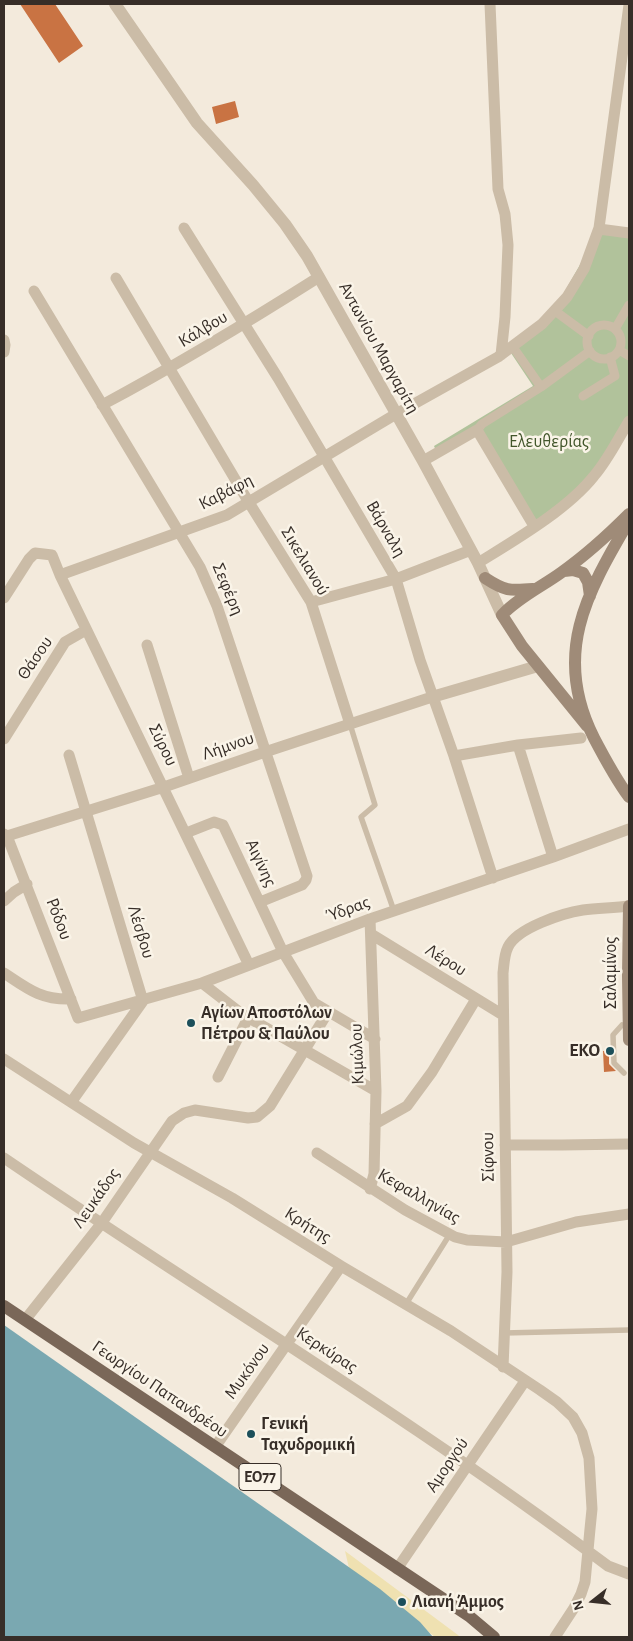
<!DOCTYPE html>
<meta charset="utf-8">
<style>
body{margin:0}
#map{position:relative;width:633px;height:1641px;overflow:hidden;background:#f3eadc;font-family:"Alegreya Sans",sans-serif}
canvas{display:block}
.frame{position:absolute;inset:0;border:5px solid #372e28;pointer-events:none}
.north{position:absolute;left:568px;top:1576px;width:50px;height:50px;-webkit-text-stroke:4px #faf4e8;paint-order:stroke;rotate:254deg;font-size:14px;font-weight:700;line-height:20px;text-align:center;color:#372e28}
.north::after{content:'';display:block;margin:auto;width:18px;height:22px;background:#372e28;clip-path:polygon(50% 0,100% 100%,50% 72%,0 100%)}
</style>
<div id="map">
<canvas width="633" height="1641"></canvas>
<div class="frame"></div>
<div class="north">N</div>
</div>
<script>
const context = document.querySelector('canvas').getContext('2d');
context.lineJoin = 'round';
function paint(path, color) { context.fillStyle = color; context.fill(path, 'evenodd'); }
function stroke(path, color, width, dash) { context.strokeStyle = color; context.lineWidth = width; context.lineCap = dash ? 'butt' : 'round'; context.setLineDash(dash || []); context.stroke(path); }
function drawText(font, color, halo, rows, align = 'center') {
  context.font = font + ' "Alegreya Sans",sans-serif'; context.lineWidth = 5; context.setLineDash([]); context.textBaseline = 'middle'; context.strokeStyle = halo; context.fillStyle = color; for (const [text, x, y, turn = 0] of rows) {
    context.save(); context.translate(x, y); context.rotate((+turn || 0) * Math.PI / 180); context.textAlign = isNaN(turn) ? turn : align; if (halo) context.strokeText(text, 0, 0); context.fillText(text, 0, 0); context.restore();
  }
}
const green = new Path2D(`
 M598 233H629V421L595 475 534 526 477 430 437 453 434 446 533 386 509 350 552 314Z`);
const sand = new Path2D(`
 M345 1551 458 1635 460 1637H435L349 1568Z`);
const water = new Path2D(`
 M4 1325 380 1589 420 1622 433 1637H4Z`);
const building = new Path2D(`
 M20 4H55L83 46 59 63Z
 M235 101 239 117 216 124 212 107Z
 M609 1050V1064L616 1071 604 1072 603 1051Z`);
const service = new Path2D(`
 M350 724 375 805 361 817 394 911
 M622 1025 613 1035 614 1063 624 1073
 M406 1304 450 1234
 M504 1333 629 1330`);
const pedestrian = new Path2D(`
 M555 311 589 336
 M587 342a17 17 0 1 1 34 0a17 17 0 1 1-34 0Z
 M615 329 629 305
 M513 347 541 387
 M619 350 629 356
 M583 396 615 376 610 357
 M477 430 482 424 541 387 590 351`);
const minor = new Path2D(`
 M490 4 498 189 505 214 508 245 505 317 501 355
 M184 228 278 378 396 579 420 660 454 756 493 878
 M599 229 629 233
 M116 278 248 501 311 602 350 724
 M34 291 200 567 217 606 307 876 306 880 302 885 260 902
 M4 340 5 345 4 352
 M102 405C177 365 248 322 319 277
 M423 461 477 430 534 526
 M478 563C515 540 567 510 594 476 608 460 618 439 629 421
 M60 575 227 515 396 414 498 357 542 324 567 297 584 269 599 228 629 5
 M4 598 29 559 35 553 52 555 60 575 249 965
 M311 602 396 579 471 550
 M147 645 189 778
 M4 739 65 642 86 630
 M518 745 553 857
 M69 755 143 1001 72 1101
 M454 756 518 745 581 738
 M186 833 214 822 223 825 283 952 314 1003 375 1039
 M4 834 7 836 78 1018 202 983 370 919 553 857 629 829
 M7 836 164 787 265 752 432 697
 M4 901 14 892 27 884
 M371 934 503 1015
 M4 973C28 989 41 1000 71 999
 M202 983 242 1014 376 1091
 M4 1059 134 1143 232 1198 341 1266 451 1331 540 1390 557 1402 573 1417 582 1433 589 1458 592 1509 590 1529 585 1582 581 1594 574 1608 555 1637
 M218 1077 248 1018
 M375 1124 407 1106 432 1072 476 999
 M505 1145H562L629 1144
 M317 1153 405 1210 455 1237 467 1240 506 1242 576 1222 629 1214
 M4 1158C205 1295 414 1420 608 1566L629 1574
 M370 1189 374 1174 376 1091 370 919
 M25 1320 101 1224 172 1121 184 1113 195 1110 248 1118 257 1117 270 1106 328 1012
 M503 1367 507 1272 503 973C504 965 504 955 508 947 517 928 563 913 583 910 598 908 614 908 629 906
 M215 1447 341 1266
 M397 1569 525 1381`);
const tertiary = new Path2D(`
 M115 4 197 123 253 185 285 224 307 256 423 461 478 563 502 615
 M432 697 538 666`);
const secondary = new Path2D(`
 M629 521C586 594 552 655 594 738 605 759 615 778 629 797
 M564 571 573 570 583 573 588 582 590 596
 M485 578C505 591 509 591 533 589
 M587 726 522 646 502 615C519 597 543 586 562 572 586 555 608 535 629 514
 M629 906 628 976 629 1040`);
const primary = new Path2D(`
 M4 1306 469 1616 494 1637`);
const markers = [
 [191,1023,5,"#1c4f5a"],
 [610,1051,5,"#1c4f5a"],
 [251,1434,5,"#1c4f5a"],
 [402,1602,5,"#1c4f5a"]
];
const shields = [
 [260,1477,42]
];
const shieldNames = [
 ["ΕΟ77",260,1477]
];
const streetNames = [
 ["Κάλβου",203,329,-31],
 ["Αντωνίου Μαργαρίτη",379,348,61],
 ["Καβάφη",226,492,-27],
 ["Βάρναλη",386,529,60],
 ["Σικελιανού",305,561,59],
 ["Σεφέρη",228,589,67],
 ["Θάσου",35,658,-56],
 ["Σύρου",163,745,64],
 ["Λήμνου",228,746,-19],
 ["Αιγίνης",261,863,65],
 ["Ύδρας",348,909,-20],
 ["Ρόδου",59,919,69],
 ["Λέσβου",141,932,73],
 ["Λέρου",446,960,32],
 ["Σαλαμίνος",611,973,-90],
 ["Κιμώλου",357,1054,-92],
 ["Σίφνου",488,1157,-91],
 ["Κεφαλληνίας",419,1196,30],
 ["Λευκάδος",96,1198,-55],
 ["Κρήτης",308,1225,32],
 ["Κερκύρας",327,1350,33],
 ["Μυκόνου",247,1371,-55],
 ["Γεωργίου Παπανδρέου",160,1389,34],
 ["Αμοργού",447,1465,-56]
];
const parkNames = [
 ["Ελευθερίας",549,442]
];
const poiNames = [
 ["Αγίων Αποστόλων",201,1013],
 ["Πέτρου & Παύλου",201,1034],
 ["EKO",600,1051,"right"],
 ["Γενική",261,1424],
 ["Ταχυδρομική",261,1445],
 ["Λιανή Άμμος",412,1602]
];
paint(green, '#b1c29b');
paint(sand, '#efe1b1');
paint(water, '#7aa8b1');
paint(building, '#c97343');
stroke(service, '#cbbca7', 5.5);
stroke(pedestrian, '#cbbca7', 9);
stroke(minor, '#cbbca7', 11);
stroke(tertiary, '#cbbca7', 12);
stroke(secondary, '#9f8b78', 12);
stroke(primary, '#7a6758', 12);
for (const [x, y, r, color] of markers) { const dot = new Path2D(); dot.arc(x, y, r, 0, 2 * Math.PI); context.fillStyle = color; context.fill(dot); stroke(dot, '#faf4e8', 2); }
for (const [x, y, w] of shields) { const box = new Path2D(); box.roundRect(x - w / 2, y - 13.5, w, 27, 4); context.fillStyle = '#faf4e8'; context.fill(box); stroke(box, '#372e28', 1); }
drawText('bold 16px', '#372e28', null, shieldNames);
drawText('18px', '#372e28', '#faf4e8', streetNames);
drawText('18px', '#42562b', '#faf4e8', parkNames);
drawText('bold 18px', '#372e28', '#faf4e8', poiNames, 'left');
</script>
